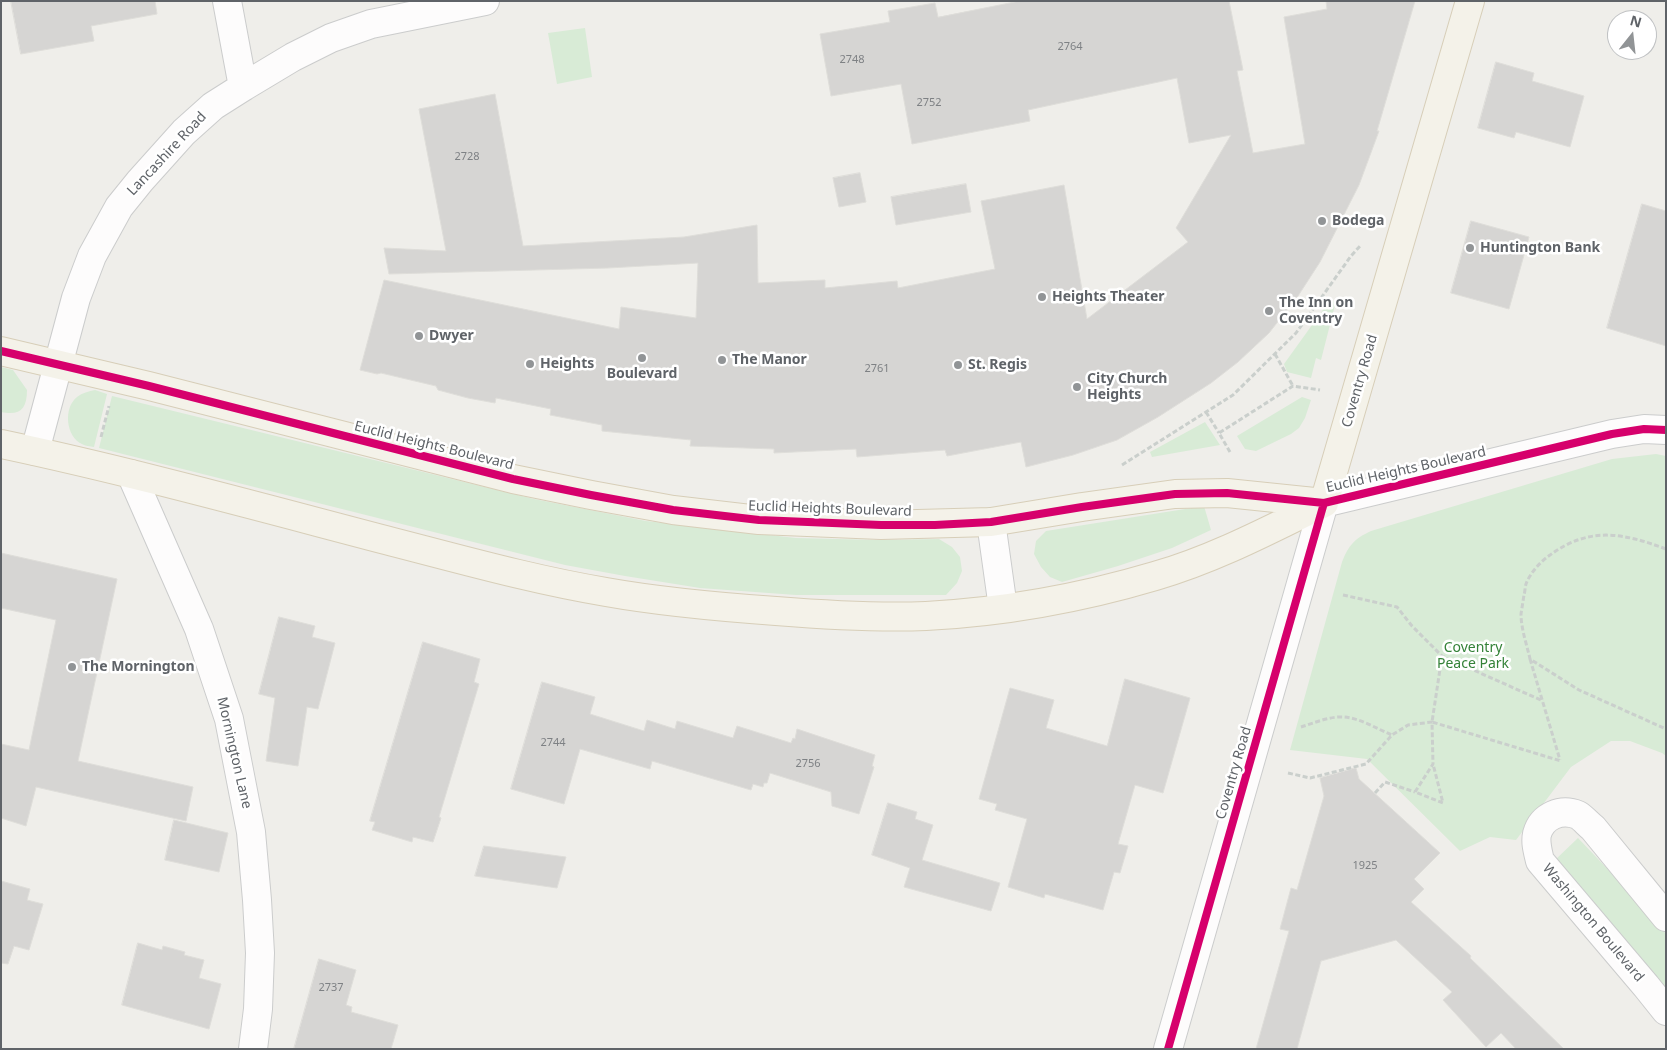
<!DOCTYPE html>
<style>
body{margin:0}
#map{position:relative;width:1667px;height:1050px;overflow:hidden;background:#efeeea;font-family:"Noto Sans",sans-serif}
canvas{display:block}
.frame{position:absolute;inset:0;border:2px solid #5f6368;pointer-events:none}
.north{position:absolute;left:1607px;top:10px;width:50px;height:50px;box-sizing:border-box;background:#fff;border:1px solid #bfc1c3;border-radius:50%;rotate:16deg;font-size:14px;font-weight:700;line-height:20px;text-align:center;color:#5f6368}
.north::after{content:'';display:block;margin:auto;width:18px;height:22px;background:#919496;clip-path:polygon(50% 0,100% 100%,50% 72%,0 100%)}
</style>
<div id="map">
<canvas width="1667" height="1050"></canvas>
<div class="frame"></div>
<div class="north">N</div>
</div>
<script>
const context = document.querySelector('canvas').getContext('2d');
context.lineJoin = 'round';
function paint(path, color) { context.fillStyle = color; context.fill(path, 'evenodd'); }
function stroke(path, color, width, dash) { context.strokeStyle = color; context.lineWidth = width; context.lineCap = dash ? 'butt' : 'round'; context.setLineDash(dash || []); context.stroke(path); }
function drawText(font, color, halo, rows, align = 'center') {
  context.font = font + ' "Noto Sans",sans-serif'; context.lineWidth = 5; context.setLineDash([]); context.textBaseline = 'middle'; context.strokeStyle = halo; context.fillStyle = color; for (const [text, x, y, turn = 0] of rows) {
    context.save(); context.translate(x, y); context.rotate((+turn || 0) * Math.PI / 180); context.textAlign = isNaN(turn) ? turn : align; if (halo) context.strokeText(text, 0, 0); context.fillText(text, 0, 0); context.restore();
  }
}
const green = new Path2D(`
 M585 28 592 77 557 84 548 33Z
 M1330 300 1335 302V305L1321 360 1316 358 1311 378 1287 372 1284 364Z
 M1 367 13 370 27 390C27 409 20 416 1 412Z
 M95 390 107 394 94 447C90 446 85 446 82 444 66 437 63 408 77 397 82 393 89 391 95 390Z
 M112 396 534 499 646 521 796 538 879 540 939 539 952 547 960 557 962 571 957 583 946 595H796L700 588 625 576 565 565 99 448Z
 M1302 397 1311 400 1305 418 1299 428 1291 434 1256 451 1245 449 1237 436Z
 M1205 422 1220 445 1152 457 1150 452Z
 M1656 454 1666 456V756L1662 753 1630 741H1611L1571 767 1516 840 1490 837 1460 851 1367 759 1290 750 1342 562C1349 545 1354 539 1371 531L1612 459Z
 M1204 506 1211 530 1172 548 1118 566 1062 582 1050 577 1041 567 1034 554 1036 541 1046 531Z
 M1578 838 1639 902 1666 934V990L1657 978 1555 860Z`);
const building = new Path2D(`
 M11 1H155L157 14 91 26 94 41 21 54Z
 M1020 1H1229L1243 70 1237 71 1253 153 1305 144 1284 17 1327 9 1326 1H1415L1377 131H1379L1359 185 1320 262 1298 296 1269 333 1238 362 1211 383 1158 417 1117 440 1073 455 1026 467 1021 442 947 456 945 450 857 457 856 449 774 453V449L690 446 691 440 602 431V425L550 415 551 409 496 398 495 403 468 398 438 390 436 386 381 373 377 374 360 370 384 280 619 329 621 307 696 318 698 263 608 268 389 274 384 248 446 251 419 109 495 94 523 246 684 237 757 225 758 283 825 280V288L897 281 898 288 995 269 981 201 1064 185 1087 319 1188 242 1176 228 1231 135 1189 143 1177 78 1028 110 1030 121 912 144 901 84 831 96 820 34 890 22 888 11 935 3 938 17Z
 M1496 62 1534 73 1532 81 1584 96 1570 147 1516 132 1514 138 1478 128Z
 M860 173 866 202 839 207 833 178Z
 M966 184 971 212 896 225 891 197Z
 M1642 204 1666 211V346L1607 328Z
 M1471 221 1529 237 1509 309 1451 293Z
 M1 553 117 579 78 761 193 787 186 821 36 787 26 826 1 818V744L29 750 56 620 1 608Z
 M279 617 315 626 312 637 335 643 318 709 307 707 298 766 266 761 275 698 259 694Z
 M423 642 480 659 474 682 479 684 439 817 441 818 433 842 413 837 412 842 372 830 375 822 370 821Z
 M1125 679 1190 698 1163 793 1135 785 1118 844 1128 846 1120 873 1114 872 1103 910 1045 894 1044 898 1008 887 1027 819 995 810 997 804 979 799 1010 688 1054 700 1046 728 1107 746Z
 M542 682 595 697 590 714 644 731 647 720 675 729 677 721 733 738 737 726 791 743 793 738 795 739 797 729 875 755 872 766 874 767 859 814 832 806 831 792 770 773 767 783H764L763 787 753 784 751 790 652 761 650 769 580 749 564 804 511 789Z
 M1356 768 1359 779 1440 853 1414 879 1424 889 1411 902 1471 956 1470 958 1564 1049H1516L1501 1033 1486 1047 1443 1000 1452 992 1396 940 1321 961 1297 1049H1256L1289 931 1280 929 1291 888 1297 890 1324 796 1320 778Z
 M888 803 917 812 915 819 933 825 922 860 1000 883 991 911 904 887 910 868 872 855Z
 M174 820 228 833 219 872 165 860Z
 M484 846 566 857 557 888 475 876Z
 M1 881 30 889 27 900 43 904 29 950 14 946 8 964 1 963Z
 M138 943 162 950 163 946 185 952 184 955 204 960 199 978 221 984 209 1029 122 1005Z
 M319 959 356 970 346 1005 352 1007 351 1012 398 1025 391 1049H294Z`);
const path = new Path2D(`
 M1275 354 1293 386
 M1206 412 1219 433
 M101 437 109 406
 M1230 452 1219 433 1293 386 1320 390
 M1122 465 1233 395 1296 333 1351 256 1360 246
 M1666 549C1623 533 1590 526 1550 555 1541 561 1530 573 1526 584 1525 587 1525 592 1524 595 1523 601 1522 608 1521 614 1521 629 1527 645 1530 659L1579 690 1666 729
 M1343 595 1397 607 1412 626 1442 656 1543 701
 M1442 656 1432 722 1561 761
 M1530 659 1560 760
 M1301 727C1314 723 1330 716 1344 717 1360 718 1377 729 1392 735
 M1288 773 1310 778 1366 764 1392 735 1408 725 1432 722 1433 764 1415 792 1443 803 1433 764
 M1375 793 1385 782 1415 792`);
const minor = new Path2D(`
 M227 1 243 87
 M35 451 76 298 92 256 119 207 140 181 184 132 213 106 243 87 293 57 331 38 371 24 485 1
 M131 474 199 629 229 719 251 832 257 900 260 953 258 1009 253 1049
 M991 522 1003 608
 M1666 917 1593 828C1588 824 1583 818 1578 815 1561 808 1542 816 1537 834 1535 843 1538 852 1540 861L1646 986 1666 1011
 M1168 1049 1324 503 1612 434 1644 429 1666 430`);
const major = new Path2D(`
 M1 351 149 386 513 479 591 495 673 510 759 520 881 525 991 522 1082 507 1175 494 1227 493 1324 503
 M1 444C133 472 263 508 393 542 463 560 534 580 606 592 662 602 719 607 776 611 826 615 876 618 926 616 1003 612 1081 598 1155 576 1214 559 1269 530 1324 503
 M1324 503 1470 1`);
const cycleway = new Path2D(`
 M1 351 149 386 513 479 591 495 673 510 759 520 881 525H935L991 522 1082 507 1175 494 1227 493 1324 503 1612 434 1644 429 1666 430
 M1168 1049 1324 503`);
const markers = [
 [1322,221,5,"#919496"],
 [1470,248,5,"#919496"],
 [1042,297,5,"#919496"],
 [1269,311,5,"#919496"],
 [419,336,5,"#919496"],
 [642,358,5,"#919496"],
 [722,360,5,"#919496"],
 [530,364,5,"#919496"],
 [958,365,5,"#919496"],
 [1077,387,5,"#919496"],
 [72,667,5,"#919496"]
];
const numberNames = [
 ["2764",1070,47],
 ["2748",852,60],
 ["2752",929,103],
 ["2728",467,157],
 ["2761",877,369],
 ["2744",553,743],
 ["2756",808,764],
 ["1925",1365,866],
 ["2737",331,988]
];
const streetNames = [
 ["Lancashire Road",167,154,-47],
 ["Coventry Road",1360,381,-74],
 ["Euclid Heights Boulevard",434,446,14],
 ["Euclid Heights Boulevard",1406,470,-13],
 ["Euclid Heights Boulevard",830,509,2],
 ["Mornington Lane",234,753,77],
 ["Coventry Road",1234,773,-74],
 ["Washington Boulevard",1593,923,50]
];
const poiNames = [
 ["Bodega",1332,221],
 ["Huntington Bank",1480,248],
 ["Heights Theater",1052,297],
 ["The Inn on",1279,303],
 ["Coventry",1279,319],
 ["Dwyer",429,336],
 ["The Manor",732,360],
 ["Heights",540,364],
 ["St. Regis",968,365],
 ["Boulevard",642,374,"center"],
 ["City Church",1087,379],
 ["Heights",1087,395],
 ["The Mornington",82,667]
];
const parkNames = [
 ["Coventry",1473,648],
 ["Peace Park",1473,664]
];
paint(green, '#d8ebd6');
paint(building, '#d6d5d3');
stroke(building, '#deddd9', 1);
stroke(minor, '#cbcccc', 30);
stroke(major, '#d7ceb8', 30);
stroke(path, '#cacfcc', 3, [5, 2.5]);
stroke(minor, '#fdfcfc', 28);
stroke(major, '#f4f2e9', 28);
stroke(cycleway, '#d6006c', 8);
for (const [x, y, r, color] of markers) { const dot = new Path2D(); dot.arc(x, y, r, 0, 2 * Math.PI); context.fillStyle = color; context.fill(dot); stroke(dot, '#fff', 2); }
drawText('11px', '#7e8184', null, numberNames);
drawText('14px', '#5f6368', '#fff', streetNames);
drawText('bold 14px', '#5f6368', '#fff', poiNames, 'left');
drawText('14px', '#348238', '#fff', parkNames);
</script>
